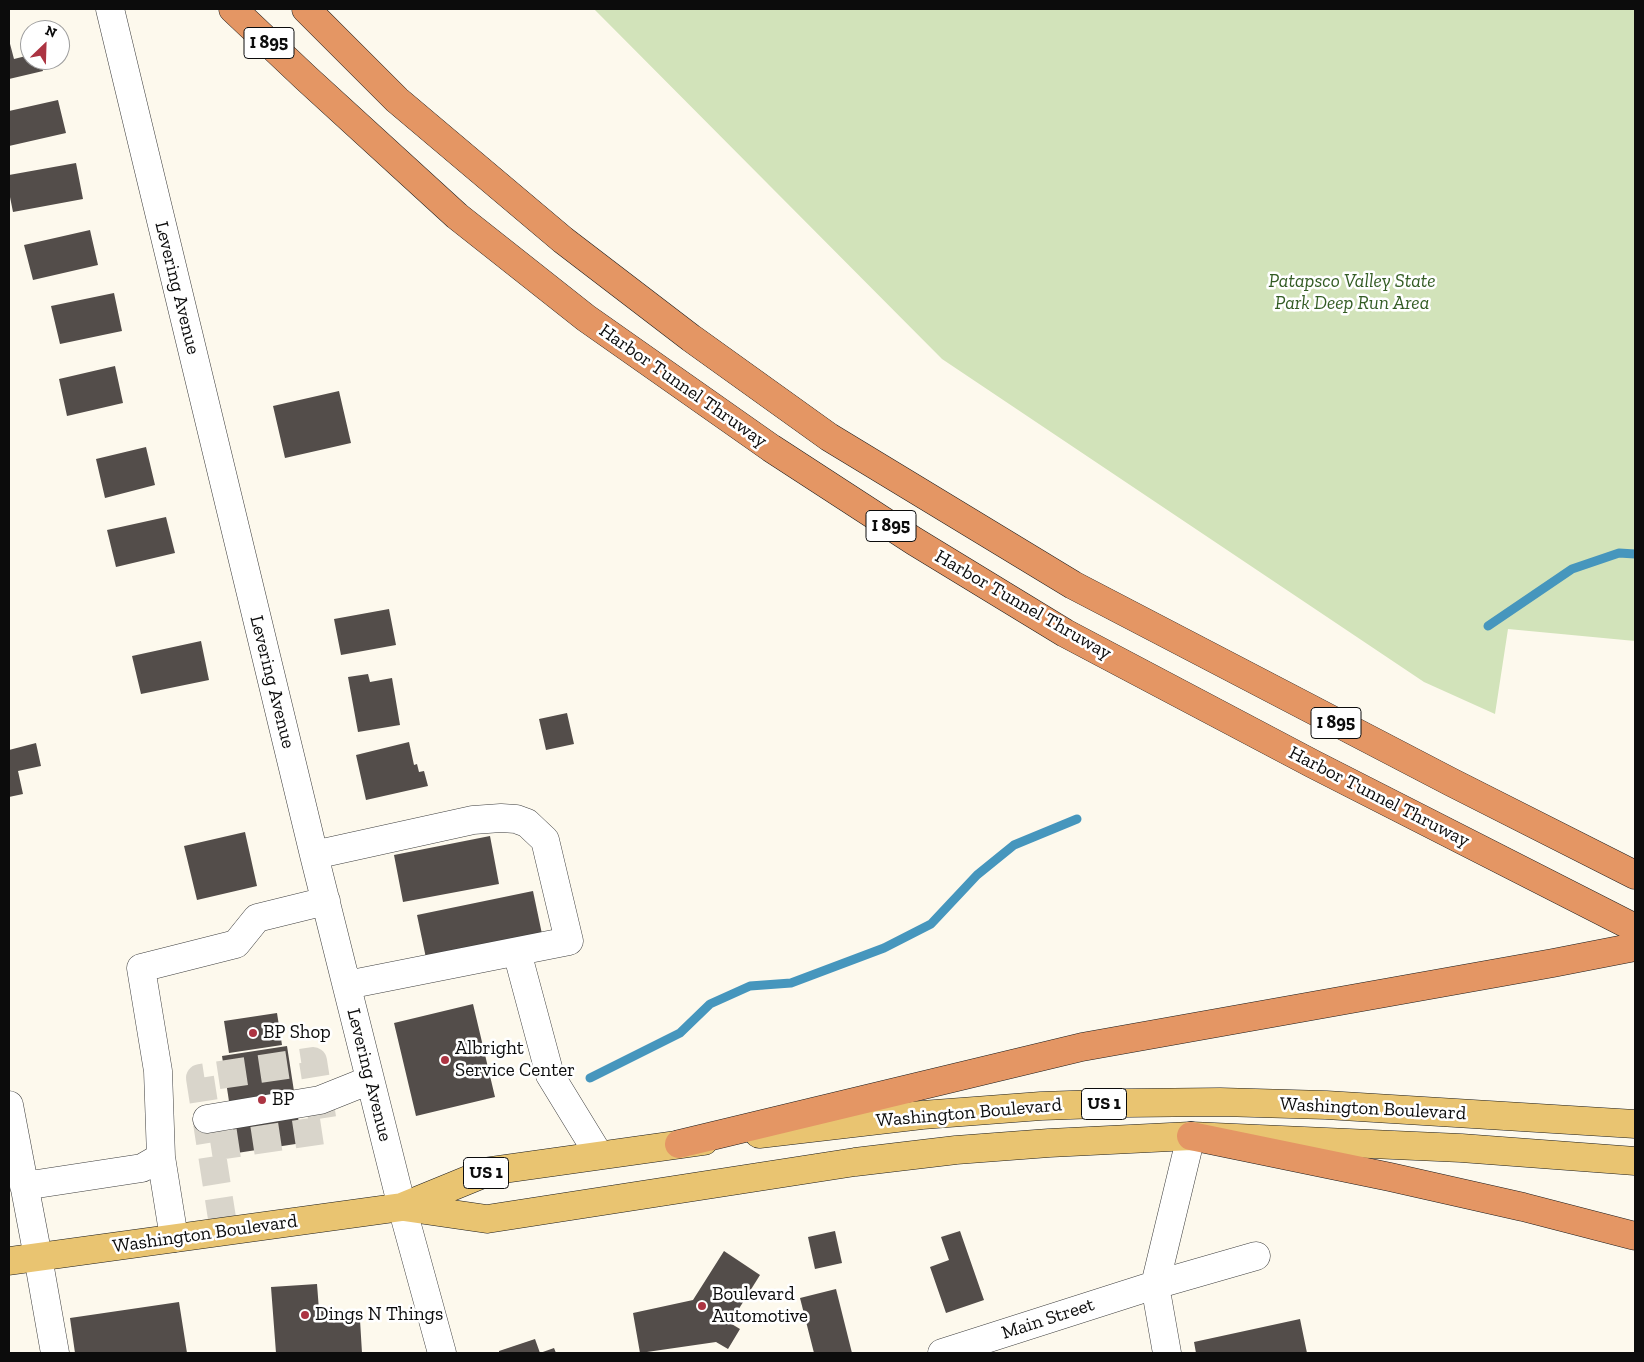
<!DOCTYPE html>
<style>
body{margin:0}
#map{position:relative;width:1644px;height:1362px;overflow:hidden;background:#fdf9ed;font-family:"Zilla Slab",serif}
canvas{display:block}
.frame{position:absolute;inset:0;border:10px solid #0c0c0c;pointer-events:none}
.north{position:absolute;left:20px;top:20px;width:50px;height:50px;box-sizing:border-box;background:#fff;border:1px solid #9e9e9e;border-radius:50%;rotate:24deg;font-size:14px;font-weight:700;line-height:20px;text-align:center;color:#0c0c0c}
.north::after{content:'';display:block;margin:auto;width:18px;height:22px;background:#ac3442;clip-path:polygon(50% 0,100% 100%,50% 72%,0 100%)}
</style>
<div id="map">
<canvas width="1644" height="1362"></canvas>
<div class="frame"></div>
<div class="north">N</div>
</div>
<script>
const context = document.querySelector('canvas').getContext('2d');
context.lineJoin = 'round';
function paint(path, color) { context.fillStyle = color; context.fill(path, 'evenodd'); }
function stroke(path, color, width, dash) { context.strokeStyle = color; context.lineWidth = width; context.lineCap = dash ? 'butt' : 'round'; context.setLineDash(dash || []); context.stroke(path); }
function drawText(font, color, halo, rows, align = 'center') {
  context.font = font + ' "Zilla Slab",serif'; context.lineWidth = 5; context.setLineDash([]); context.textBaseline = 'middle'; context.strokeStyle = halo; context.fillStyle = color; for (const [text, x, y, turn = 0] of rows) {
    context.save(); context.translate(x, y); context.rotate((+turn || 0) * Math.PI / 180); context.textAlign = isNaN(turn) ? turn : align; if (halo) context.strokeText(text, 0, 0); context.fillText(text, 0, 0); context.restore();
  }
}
const green = new Path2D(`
 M594 9H1635V641L1508 629 1495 714 1424 682 942 359Z`);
const stream = new Path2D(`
 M1488 626 1572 569 1619 553 1635 554
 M590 1078 680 1033 710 1004 750 986 791 983 884 948 931 924 977 875 1014 845 1077 819`);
const building = new Path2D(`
 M9 40 14 59 30 55V60H40L43 71 9 79Z
 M58 100 66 133 9 146V111Z
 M76 163 83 199 13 212 9 192V175Z
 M90 230 98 265 33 280 24 245Z
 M114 293 122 331 60 344 51 306Z
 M115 366 123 403 67 416 59 379Z
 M339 391 351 443 285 458 273 406Z
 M146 447 155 485 105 498 96 459Z
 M166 517 175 553 116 567 107 530Z
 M389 609 396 645 341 655 334 619Z
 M201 641 209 680 141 694 132 656Z
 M368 674 370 682 392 678 400 725 358 732 348 677Z
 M567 713 574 744 546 750 539 719Z
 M409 742 414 765 417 764 419 772 424 771 428 786 366 800 356 755Z
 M36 743 41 766 18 771 23 794 9 797V750Z
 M245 832 257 886 197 900 184 846Z
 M490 836 499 884 403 902 394 855Z
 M533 891 542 934 426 958 417 915Z
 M473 1004 495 1097 416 1116 394 1023Z
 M277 1013 282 1045 229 1053 224 1021Z
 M287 1046 302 1143 237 1153 222 1056Z
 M835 1231 842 1263 815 1269 808 1237Z
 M960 1231 984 1300 946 1313 930 1267 949 1260 941 1237Z
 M724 1251 760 1275 730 1323 740 1329 728 1349 716 1342 640 1353 633 1313 693 1300Z
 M317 1284 319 1310 336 1309 337 1322 360 1320 362 1353H276L271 1287Z
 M836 1289 852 1353H814L800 1298Z
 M179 1302 187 1353H75L70 1318Z
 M1300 1319 1307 1353H1196L1194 1342Z
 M535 1339 540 1353 554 1348 556 1353H499V1351Z`);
const minorTunnel = new Path2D(`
 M211 1147 324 1130 313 1061 200 1078 224 1231`);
const minor = new Path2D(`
 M110 9 314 855 402 1207 442 1353
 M314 855 473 820 501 818 516 819 527 823 545 840 569 941 347 985
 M517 952 550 1075 599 1155
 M9 1105 38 1257 55 1353
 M207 1119 320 1100 370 1080
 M24 1186 142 1168 161 1157
 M174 1238 161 1157 158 1071 141 968 236 944 257 918 326 901
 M942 1353 1155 1285 1256 1256
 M1167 1353 1155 1285 1191 1136`);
const major = new Path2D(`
 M759 1134 922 1115 1041 1106 1127 1103 1220 1102 1326 1105 1635 1124
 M404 1207 487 1219 855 1162 956 1150 1049 1143 1191 1136 1461 1148 1635 1161
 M9 1261 402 1207 490 1171 704 1141`);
const highway = new Path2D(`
 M233 9 306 78 457 216 586 318 771 448 914 541 1065 633 1313 764 1635 928
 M306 9 397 100 563 240 691 338 829 437 1073 585 1451 782 1635 875
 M1191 1136 1390 1177 1523 1207 1635 1236
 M679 1144 1082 1047 1553 963 1635 947`);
const markers = [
 [253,1033,5,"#ac3442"],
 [445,1060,5,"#ac3442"],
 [262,1100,5,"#ac3442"],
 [702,1306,5,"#ac3442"],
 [305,1315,5,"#ac3442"]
];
const shields = [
 [269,43,50],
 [891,526,50],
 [1336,723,50],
 [1104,1104,45],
 [486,1173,45]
];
const shieldNames = [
 ["I 895",269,43],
 ["I 895",891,526],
 ["I 895",1336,723],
 ["US 1",1104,1104],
 ["US 1",486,1173]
];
const parkNames = [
 ["Patapsco Valley State",1352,282],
 ["Park Deep Run Area",1352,304]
];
const streetNames = [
 ["Levering Avenue",177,288,76],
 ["Harbor Tunnel Thruway",683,386,35],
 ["Harbor Tunnel Thruway",1023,605,30],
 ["Levering Avenue",272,682,76],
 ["Harbor Tunnel Thruway",1379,797,27],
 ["Levering Avenue",369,1075,76],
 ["Washington Boulevard",1373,1109,3],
 ["Washington Boulevard",969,1113,-5],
 ["Washington Boulevard",205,1234,-8],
 ["Main Street",1048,1319,-18]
];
const poiNames = [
 ["BP Shop",263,1033],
 ["Albright",455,1049],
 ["Service Center",455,1071],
 ["BP",272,1100],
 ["Boulevard",712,1295],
 ["Automotive",712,1317],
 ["Dings N Things",315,1315]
];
paint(green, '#d2e3ba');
stroke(stream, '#4696bd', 9);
paint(building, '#534d4a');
stroke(minorTunnel, '#d9d5cb', 28, [28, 14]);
stroke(minor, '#3f3f3f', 29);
stroke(major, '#1d1d1d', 29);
stroke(highway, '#1d1d1d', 29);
stroke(minor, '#fff', 28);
stroke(major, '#e9c471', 28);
stroke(highway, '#e49664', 28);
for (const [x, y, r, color] of markers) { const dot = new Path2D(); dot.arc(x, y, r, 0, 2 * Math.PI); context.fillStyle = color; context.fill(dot); stroke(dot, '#fff', 2); }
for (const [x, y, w] of shields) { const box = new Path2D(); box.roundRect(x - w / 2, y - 15.5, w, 31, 4); context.fillStyle = '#fff'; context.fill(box); stroke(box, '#0c0c0c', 1); }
drawText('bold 18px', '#0c0c0c', null, shieldNames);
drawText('italic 19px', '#335c24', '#fff', parkNames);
drawText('19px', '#0c0c0c', '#fff', streetNames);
drawText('19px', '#0c0c0c', '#fff', poiNames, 'left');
</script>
